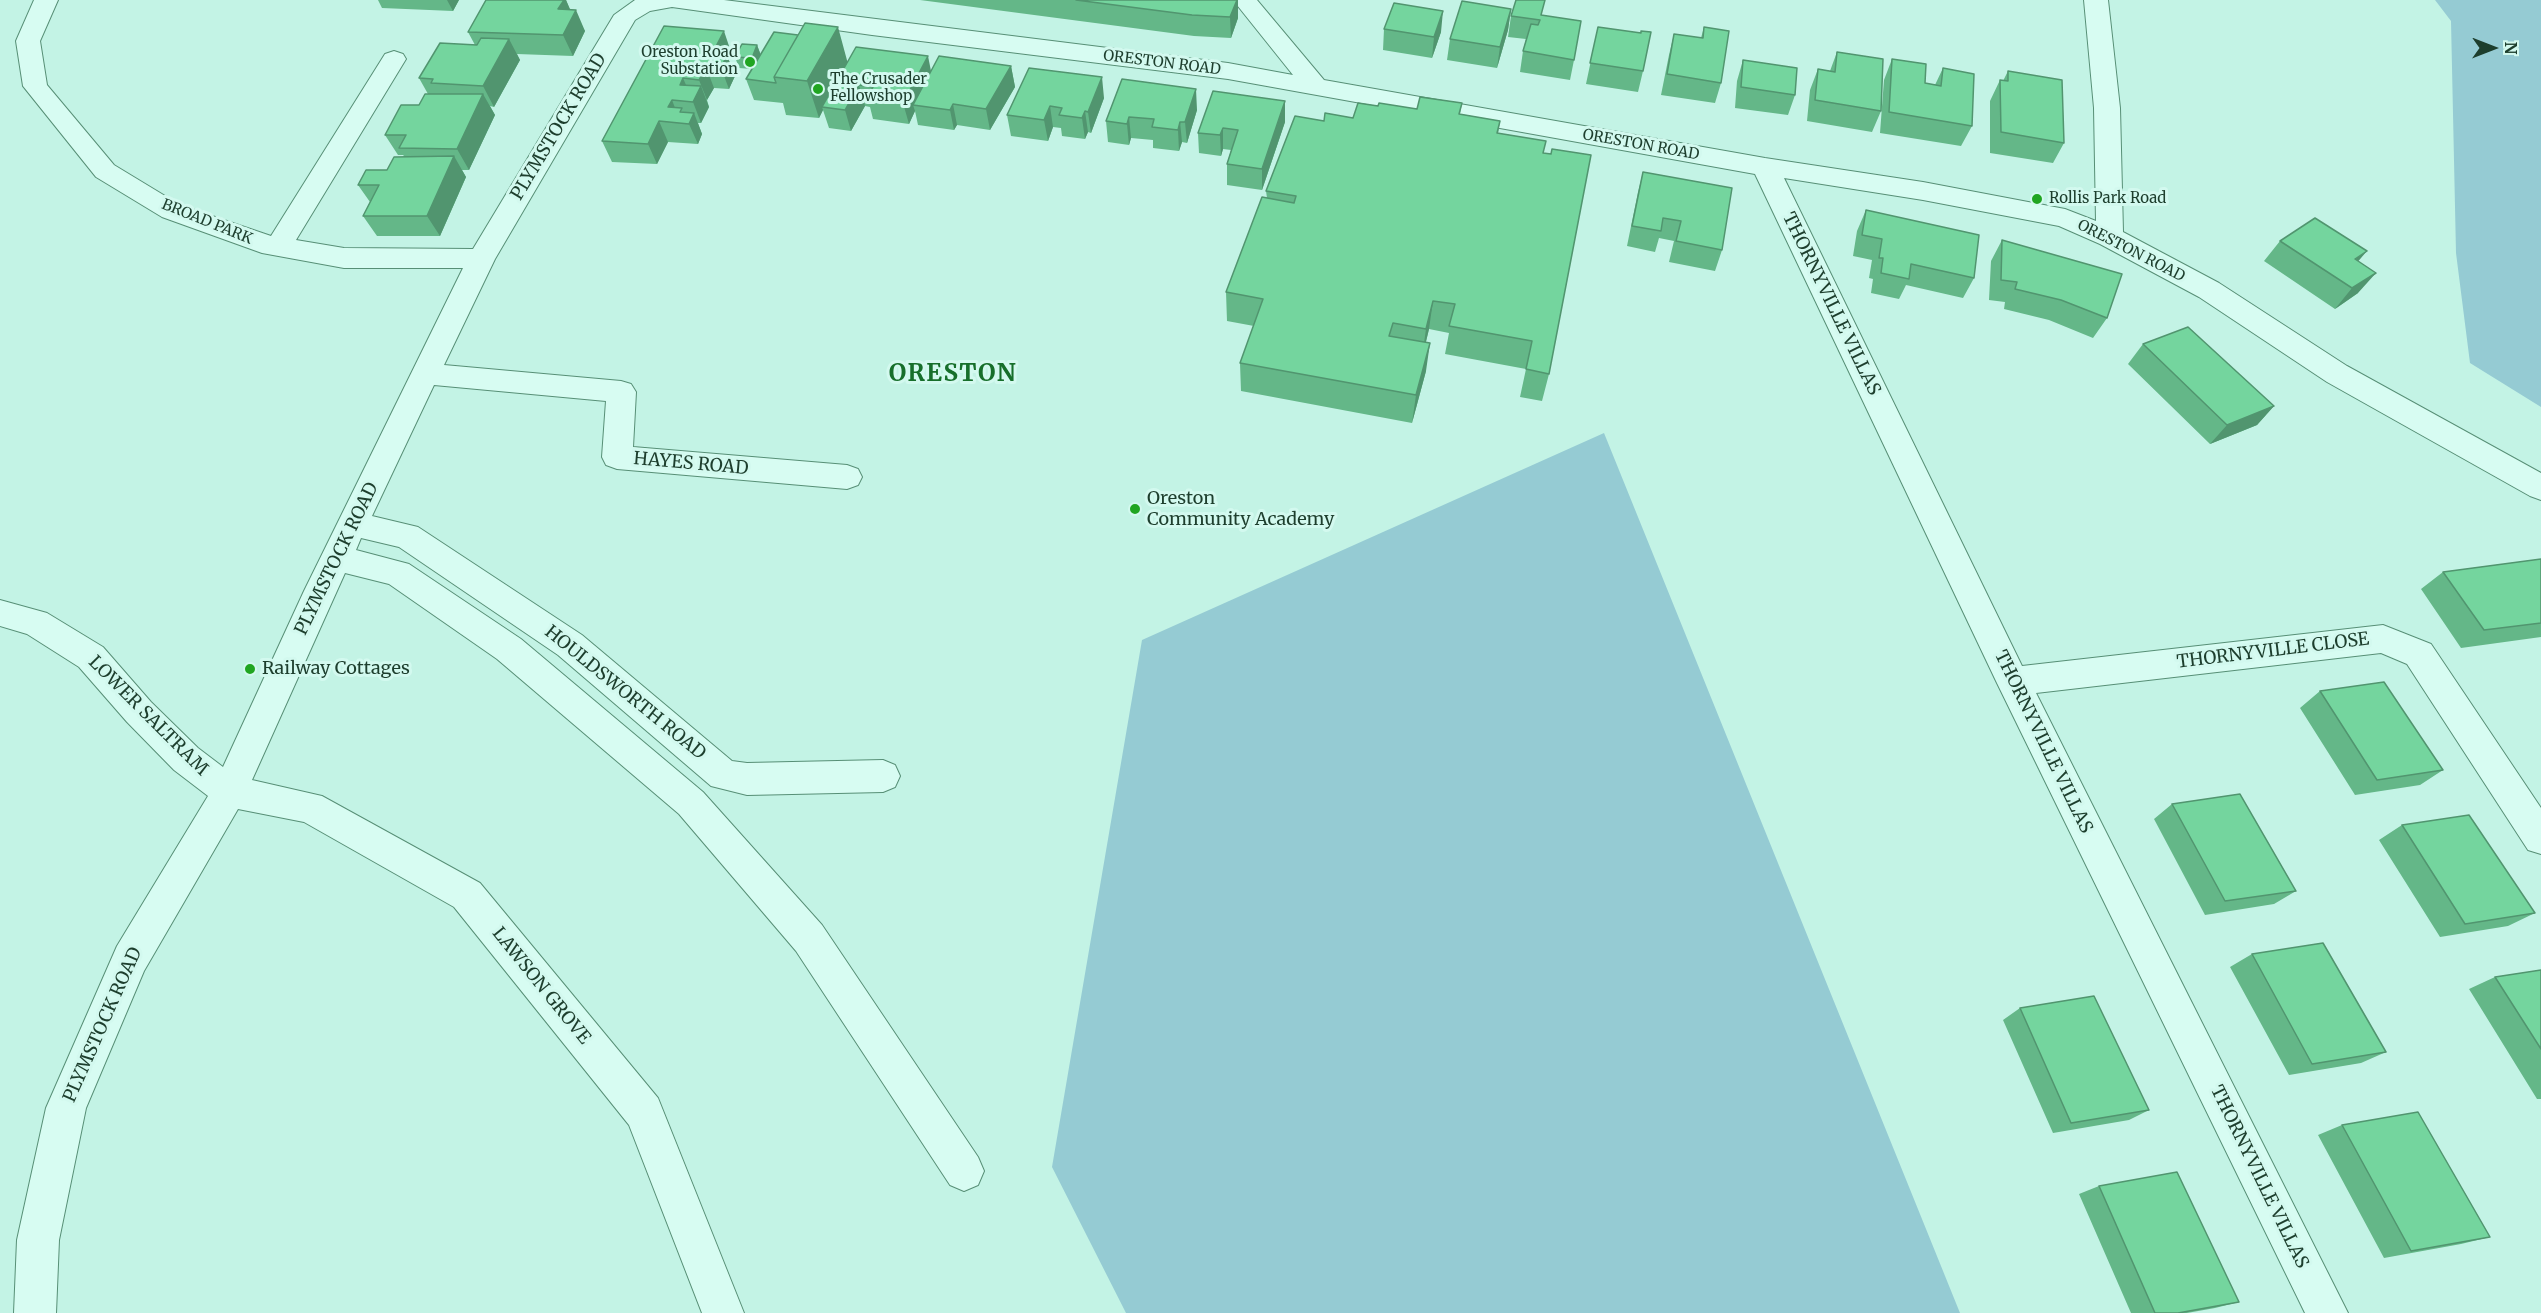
<!DOCTYPE html>
<style>
body{margin:0}
#map{position:relative;width:2541px;height:1313px;overflow:hidden;background:#c3f3e5;font-family:Merriweather,serif}
canvas{display:block}
.north{position:absolute;left:2463px;top:18px;width:60px;height:60px;-webkit-text-stroke:4px #d3f9ef;paint-order:stroke;rotate:90deg;font-size:16px;font-weight:700;line-height:24px;text-align:center;color:#1d3e2d}
.north::after{content:'';display:block;margin:auto;width:21px;height:27px;background:#1d3e2d;clip-path:polygon(50% 0,100% 100%,50% 72%,0 100%)}
</style>
<div id="map">
<canvas width="2541" height="1313"></canvas>
<div class="north">N</div>
</div>
<script>
const context = document.querySelector('canvas').getContext('2d');
context.lineJoin = 'round';
function paint(path, color) { context.fillStyle = color; context.fill(path, 'evenodd'); }
function stroke(path, color, width, dash) { context.strokeStyle = color; context.lineWidth = width; context.lineCap = dash ? 'butt' : 'round'; context.setLineDash(dash || []); context.stroke(path); }
function drawText(font, color, halo, rows, align = 'center') {
  context.font = font + ' Merriweather,serif'; context.lineWidth = 6; context.setLineDash([]); context.textBaseline = 'middle'; context.strokeStyle = halo; context.fillStyle = color; for (const [text, x, y, turn = 0] of rows) {
    context.save(); context.translate(x, y); context.rotate((+turn || 0) * Math.PI / 180); context.textAlign = isNaN(turn) ? turn : align; if (halo) context.strokeText(text, 0, 0); context.fillText(text, 0, 0); context.restore();
  }
}
const green = new Path2D(`
 M2435 0H2541V407L2470 363 2456 253 2451 21Z
 M1604 433 1960 1313H1126L1052 1167 1142 640Z`);
const minor = new Path2D(`
 M34 0H58L40 41 47 85 114 165 180 205 271 236 385 54 394 51 403 54 406 59 296 240 344 248 473 249 614 15 635 0H724L1228 63 1293 75 1233 0H1257L1324 80 1765 158 1923 182 2065 209 2096 221 2094 108 2084 0H2108L2120 108 2123 232 2219 283 2347 366 2541 473V500L2530 496 2327 382 2199 297 2100 244 2059 226 1923 200 1784 178 2022 666 2383 625 2431 644 2541 808V854L2528 850 2407 664 2381 653 2036 693 2348 1313H2305L1996 681 1755 174 1228 79 872 35 672 7 650 11 635 20 495 259 444 365 621 381 631 384 636 392 633 447 847 465 858 469 862 477 858 485 847 489 617 469 606 465 602 457 606 401 434 385 372 516 418 527 582 635 732 761 747 763 883 760 895 765 900 776 895 787 883 792 747 795 711 786 558 655 399 547 361 538 356 550 409 564 521 639 703 792 822 925 978 1157 984 1171 978 1185 964 1191 950 1185 796 951 679 814 497 659 389 584 345 573 252 780 322 796 480 883 658 1098 744 1313H702L629 1125 454 907 304 822 238 809 144 971 86 1108 59 1240 56 1313H14L17 1240 46 1108 117 946 208 796 174 770 127 722 79 667 27 634 0 626V600L47 613 103 647 151 702 198 748 223 767 304 591 463 268H344L262 253 162 217 96 177 23 86 16 41Z`);
const wall = new Path2D(`
 M378 0H459L453 11 382 8Z
 M486 0H566L570 10 585 31 573 56 517 54 520 60 494 107 490 106 495 115 469 170H462L466 177 440 236H377L363 216 370 202 358 185 387 170 404 156 403 155H398L385 135 419 105 428 94 419 78 475 45 468 32Z
 M920 0H1238V18L1231 38 1194 36Z
 M1511 9 1508 30 1497 68 1447 60 1450 39Z
 M1542 15 1574 60 1570 80 1520 72 1523 51 1526 39 1508 37 1511 16Z
 M664 26 731 52 728 58 735 76 729 89 714 88 707 100 709 107 701 123H698L702 134 698 144 668 142 657 164 612 162 602 141Z
 M1598 27 1643 71 1638 92 1586 84Z
 M1704 27 1721 83 1715 103 1661 95 1669 55 1674 34 1701 38Z
 M1384 29 1441 32 1432 58 1383 50Z
 M757 45 761 55 848 62 931 71 1011 66 1015 87 990 130 957 125 954 130 918 125 915 111 909 124 873 119 870 107 865 106 851 131 829 128 823 110 819 118 786 115 783 103 754 100 746 79 752 69 739 68 735 57Z
 M1837 52 1881 111 1872 132 1807 121 1810 90 1818 69 1830 71Z
 M1892 59 1925 83 1935 85 1943 68 1972 126 1961 146 1880 133 1884 80Z
 M1743 60 1795 95 1788 115 1735 108 1737 81Z
 M1029 68 1104 98 1091 133 1088 132 1085 139 1062 136 1061 128 1053 127 1048 141 1011 136 1007 115Z
 M2008 71 2064 143 2053 163 1990 153V101L2000 80 2003 81Z
 M1122 79 1197 110 1187 143 1182 142 1179 151 1153 148V140L1131 138 1129 145 1108 142 1106 121Z
 M1285 101V122L1262 190 1227 185V164L1231 150 1223 149 1221 156 1199 153 1198 133Z
 M1462 103 1460 114 1500 121 1498 134 1543 153 1549 374 1542 401 1520 397 1526 369 1445 354 1449 333 1429 329 1426 342V371L1412 423 1241 391 1240 363 1254 326 1227 321 1226 292 1267 198 1266 191 1324 121 1353 118 1378 106 1417 109Z
 M1643 172 1722 250 1715 271 1669 262 1674 241 1659 238 1655 252 1627 246 1638 192Z
 M1866 210 1974 278 1963 298 1906 285 1899 299 1871 293 1873 279 1869 278 1872 260 1853 256 1857 231Z
 M2002 240 2107 318 2093 338 2049 320 2004 309 2005 302 1989 300 1991 261Z
 M2280 241 2358 261V293L2335 309 2264 261Z
 M2143 344 2274 406 2257 425 2210 444 2128 364Z
 M2541 559V637L2461 648 2421 589 2443 572Z
 M2320 691 2443 770 2420 785 2355 795 2300 708Z
 M2172 804 2296 891 2274 904 2205 915 2154 819Z
 M2402 825 2535 913 2508 926 2440 937 2379 840Z
 M2252 954 2386 1052 2361 1063 2289 1075 2230 967Z
 M2541 970V1099H2537L2469 989 2495 977Z
 M2020 1008 2149 1110 2129 1120 2053 1133 2003 1020Z
 M2342 1125 2490 1237 2461 1244 2384 1258 2318 1135Z
 M2099 1186 2239 1302 2215 1308 2187 1313H2131L2079 1194Z`);
const shadedWall = new Path2D(`
 M447 0H459L453 11Z
 M564 0H566L573 16 576 10 585 31 573 56 563 35 558 9Z
 M1237 0H1238V18L1231 38 1230 17Z
 M1511 9 1508 30 1497 68 1500 47Z
 M1443 11 1441 32 1432 58 1434 37Z
 M838 27 848 64 822 107 823 110 819 118 807 81Z
 M724 31 731 52 728 58 735 76 729 89 721 68 712 54Z
 M509 39 520 60 494 107 483 86Z
 M757 45 761 56 755 69 752 58Z
 M928 56 932 76 913 105 915 111 909 124 903 103Z
 M1011 66 1015 87 990 130 986 109Z
 M706 67 714 88 707 100 699 80Z
 M1102 77 1104 98 1091 133 1088 112Z
 M683 78 692 99 680 85Z
 M859 85 865 106 851 131 845 110Z
 M701 86 709 107 701 123 693 102Z
 M1196 89 1197 110 1187 143 1185 122Z
 M483 94 495 115 469 170 457 149Z
 M672 100 680 121 668 107Z
 M1285 101V122L1262 190V169Z
 M953 104 957 125 954 130 950 110Z
 M1050 106 1053 127 1048 141 1044 120Z
 M1085 111 1088 132 1085 139 1082 118Z
 M694 113 702 134 698 144 689 124Z
 M1129 117 1131 138 1129 145 1127 124Z
 M659 121 668 142 657 164 648 144Z
 M1180 122 1182 142 1179 151 1178 130Z
 M1223 128V149L1221 156 1220 135Z
 M454 156 466 177 440 236 427 216Z
 M2367 251 2349 272 2355 259Z
 M2376 273 2358 293 2335 309 2352 288Z
 M1433 301 1429 329 1422 357 1426 329Z
 M1430 343 1426 371 1412 423 1416 395Z
 M2274 406 2257 425 2210 444 2227 425Z`);
const building = new Path2D(`
 M486 0H564L558 9 576 10 563 35 468 32Z
 M1076 0H1237L1230 17 1192 15Z
 M1516 0H1545L1541 15 1581 21 1574 60 1523 51 1531 24 1538 25 1540 20 1511 16Z
 M1462 1 1511 9 1500 47 1450 39Z
 M1394 3 1443 11 1434 37 1384 29Z
 M805 23 838 27 807 81 774 77Z
 M664 26 724 31 712 54 727 55 721 68 706 67 699 80 683 78 680 85 701 86 693 102 672 100 668 107 682 108 680 112 694 113 689 124 659 121 648 144 602 141Z
 M1598 27 1641 33V31L1651 32 1643 71 1590 63Z
 M1704 27 1729 31 1721 83 1667 74 1674 34 1703 38Z
 M774 32 798 35 774 77 776 83 746 79Z
 M481 38 509 39 483 86 431 83 433 79 419 78 440 43 477 45Z
 M742 44 757 45 752 58 735 57Z
 M856 47 928 56 903 103 867 98 873 87 859 85 845 110 822 107Z
 M1837 52 1883 59 1881 111 1815 100 1818 69 1835 72Z
 M939 56 1011 66 986 109 953 104 950 110 913 105Z
 M1892 59 1926 64 1925 83 1941 86 1943 68 1974 74 1972 126 1889 112Z
 M1743 60 1797 68 1795 95 1741 87Z
 M1029 68 1102 77 1088 112 1085 111 1082 118 1059 115 1062 108 1050 106 1044 120 1007 115Z
 M2008 71 2062 80 2064 143 2001 132 2000 80 2008 81Z
 M1122 79 1196 89 1185 122H1180L1178 130 1152 127 1154 119 1129 117 1127 124 1106 121Z
 M1213 91 1285 101 1262 169 1227 164 1238 130 1223 128 1220 135 1198 133Z
 M425 94H483L457 149 399 148 406 135H385L401 105H419Z
 M1420 97 1462 103 1459 114 1500 121 1497 133 1546 141 1543 153 1551 154 1552 149 1591 155 1549 374 1526 369 1532 341 1449 326 1455 304 1433 301 1426 329 1393 323 1389 336 1430 343 1416 395 1240 363 1263 299 1226 292 1262 197 1294 203 1296 196 1266 191 1295 116 1324 121 1325 113 1353 118 1358 103 1378 106 1379 103 1417 109Z
 M454 156 427 216H363L379 185H358L366 170H387L394 157Z
 M1643 172 1732 188 1722 250 1676 241 1681 221 1663 218 1661 231 1632 226Z
 M1866 210 1979 235 1974 278 1911 264 1909 279 1881 273 1883 258H1879L1882 239 1862 235Z
 M2315 218 2367 251 2355 259 2376 273 2352 288 2280 241Z
 M2002 240 2122 274 2107 318 2061 300 2015 289 2017 282 2001 280Z
 M2188 327 2274 406 2227 425 2143 344Z
 M2541 559V623L2484 630 2443 572Z
 M2384 682 2443 770 2377 780 2320 691Z
 M2240 794 2296 891 2225 901 2172 804Z
 M2469 815 2535 913 2465 924 2402 825Z
 M2323 943 2386 1052 2312 1064 2252 954Z
 M2541 970V1049L2495 977Z
 M2094 996 2149 1110 2071 1123 2020 1008Z
 M2418 1112 2490 1237 2411 1251 2342 1125Z
 M2177 1172 2239 1302 2178 1313H2155L2099 1186Z`);
const markers = [
 [750,62,6,"#20a521"],
 [818,89,6,"#20a521"],
 [2037,199,6,"#20a521"],
 [1135,509,6,"#20a521"],
 [250,669,6,"#20a521"]
];
const farPoinames = [
 ["Oreston Road",738,53,"right"],
 ["Substation",738,70,"right"],
 ["The Crusader",830,80],
 ["Fellowshop",830,97],
 ["Rollis Park Road",2049,199]
];
const farStreetnames = [
 ["ORESTON ROAD",1162,63,7],
 ["ORESTON ROAD",1641,145,10],
 ["BROAD PARK",207,222,22],
 ["ORESTON ROAD",2131,251,27]
];
const streetNames = [
 ["PLYMSTOCK ROAD",559,127,-59],
 ["THORNYVILLE VILLAS",1831,304,64],
 ["HAYES ROAD",691,464,5],
 ["PLYMSTOCK ROAD",337,559,-64],
 ["THORNYVILLE CLOSE",2273,651,-7],
 ["HOULDSWORTH ROAD",625,693,39],
 ["LOWER SALTRAM",148,716,45],
 ["THORNYVILLE VILLAS",2043,742,64],
 ["LAWSON GROVE",541,986,51],
 ["PLYMSTOCK ROAD",103,1025,-66],
 ["THORNYVILLE VILLAS",2259,1177,64]
];
const poiNames = [
 ["Oreston",1147,499],
 ["Community Academy",1147,520],
 ["Railway Cottages",262,669]
];
const districtNames = [
 ["ORESTON",953,374]
];
paint(green, '#95cbd3');
stroke(minor, '#578f76', 2);
paint(minor, '#d7fcf2');
paint(wall, '#64b788');
paint(shadedWall, '#51956f');
paint(building, '#74d59e');
stroke(building, '#51956f', 1.5);
for (const [x, y, r, color] of markers) { const dot = new Path2D(); dot.arc(x, y, r, 0, 2 * Math.PI); context.fillStyle = color; context.fill(dot); stroke(dot, '#d3f9ef', 2); }
drawText('15px', '#1d3e2d', '#d3f9ef', farPoinames, 'left');
drawText('15px', '#1d3e2d', '#d3f9ef', farStreetnames);
drawText('18px', '#1d3e2d', '#d3f9ef', streetNames);
drawText('18px', '#1d3e2d', '#d3f9ef', poiNames, 'left');
context.letterSpacing = '1.5px';
drawText('bold 24px', '#176f2b', '#d3f9ef', districtNames);
context.letterSpacing = '0px';
</script>
